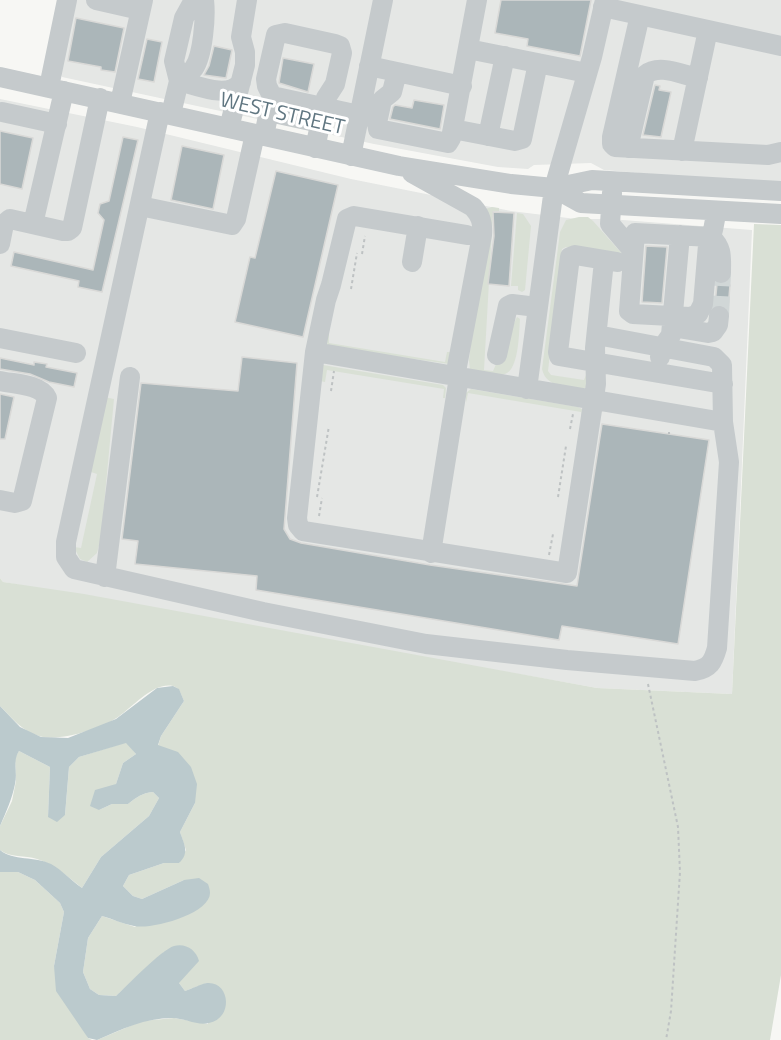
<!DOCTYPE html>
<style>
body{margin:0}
canvas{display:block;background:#f7f7f4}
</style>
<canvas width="781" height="1040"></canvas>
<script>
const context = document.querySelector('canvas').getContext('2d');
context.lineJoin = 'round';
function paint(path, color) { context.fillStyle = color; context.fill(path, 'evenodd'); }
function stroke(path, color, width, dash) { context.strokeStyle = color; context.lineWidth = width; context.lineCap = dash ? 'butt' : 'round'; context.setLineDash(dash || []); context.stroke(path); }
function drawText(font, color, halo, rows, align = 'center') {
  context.font = font + ' "Titillium Web",sans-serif'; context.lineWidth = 6; context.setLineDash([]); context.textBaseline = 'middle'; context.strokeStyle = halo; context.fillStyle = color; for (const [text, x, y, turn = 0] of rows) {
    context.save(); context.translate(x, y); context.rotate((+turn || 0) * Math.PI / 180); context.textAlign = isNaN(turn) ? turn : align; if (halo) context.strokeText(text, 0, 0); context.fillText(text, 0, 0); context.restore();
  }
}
const built = new Path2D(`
 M74 0H781V185L604 170 591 163 534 165 528 169 498 167 374 144 62 77 59 70Z
 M0 99 137 127 351 179 511 211 576 219H610L752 230 732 694 597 688 3 582 0 578Z`);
const green = new Path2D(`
 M492 207 499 208V211H493L484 370 493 371 516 319 517 317 520 319C519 332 519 370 505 374 496 377 480 371 470 370L469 360 476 299 482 210Z
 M517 213 523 214 531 226 525 290 522 292 518 290V286H511Z
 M579 217H588L593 221 623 255 566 247 562 249 548 371 551 375 584 380 588 370 586 387 584 389C568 386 546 388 542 369L560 232 566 220Z
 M754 224 781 225V975L770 1040H97L142 1021 174 1018 208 1024 207 983 185 991 179 983 164 952 116 996 99 995 90 989 83 972 88 938 102 916 135 927 184 880 142 899 133 896 123 886 129 875 164 863H179L186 850 180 832 195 803 158 746 161 736 184 701C181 695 180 688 173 686 153 682 133 707 118 717 101 729 59 742 39 736 22 731 12 718 0 706V578L3 582 84 594 597 688 732 694Z
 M329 331V343L445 362 447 352H451L449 364 323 346Z
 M323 365 443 385 446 388 445 398H443L444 389 327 370 325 382 320 381Z
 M471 389 578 407 582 409 581 421V412L468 393 466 403V393Z
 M104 397 114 399 101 537 97 553 87 562 80 559 74 547 81 548 97 474 88 471Z
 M127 742 136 754 123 763 116 784 99 810 112 804H128C137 797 142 793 153 792L159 798 149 816 101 857 82 888C68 877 54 864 37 859 25 855 10 858 0 850V826L12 801 16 781 15 757 19 751 50 767 48 817 65 815 69 767 79 757Z
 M0 872H18L35 880 60 903 64 912 54 966 88 1038 92 1040H0Z`);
const water = new Path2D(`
 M173 686 179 689 184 701 161 736 158 745 178 752 191 767 197 784 195 803 180 832C184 844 190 853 179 863H164L129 875 123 886 133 896 142 899 184 880 199 878 208 884C209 887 210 890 210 893 210 914 151 930 134 926 123 924 113 919 102 916L88 938 83 972 90 989 99 995 116 996C127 986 161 950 174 946 186 943 196 950 199 961L179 983 185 991C192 989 200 984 207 983 230 981 234 1018 209 1023 198 1026 184 1018 172 1018 145 1018 122 1029 97 1040L88 1038 56 991 54 966 64 912 60 903 35 880 18 872H0V850C13 861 35 856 51 864 62 870 72 881 82 888L101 857 149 816 159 798 153 792C142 793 137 797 128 804H112L99 810 90 806 95 790 116 784 123 763 136 754 126 743 79 757 69 767 65 815 57 822 48 817 50 767 19 751C12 761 18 773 15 784 12 799 6 812 0 826V706L20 727 41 737 68 738 116 719 157 688Z`);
const building = new Path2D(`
 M501 0H591L580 56 527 46 528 39 495 33Z
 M76 18 124 28 115 72 101 70V67L68 61Z
 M147 39 162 42 154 82 138 79Z
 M214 46 232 50 226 78 204 75 209 66Z
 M283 58 314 64 308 92 279 83Z
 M655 85 660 86 659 90 671 92 661 137 643 135Z
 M414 100 444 105 440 129 390 119 393 107 395 105 412 108Z
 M0 131 33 138 22 189 0 184Z
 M123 137 138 140 102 292 78 287 79 281 11 266 14 252 93 270 104 220 98 213 100 204 109 201Z
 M182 146 224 155 213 209 171 200Z
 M276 171 338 185 303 337 235 322 250 257 255 258Z
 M493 212 514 213 509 286 488 284 494 236Z
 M646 246 667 247 662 303 642 302Z
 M727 283V285H730L728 309 721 304 715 305 717 284Z
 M242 357 297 363 284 529 290 539 301 543 430 565 577 586 602 424 709 440 678 644 562 626 559 640 256 590 257 576 135 564 138 541 122 539 141 383 238 391Z
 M0 358 34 365V362L47 364 46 367 77 373 74 387 49 382 30 374 0 369Z
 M0 394 14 397 5 439H0Z`);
const minorTunnel = new Path2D(`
 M719 316 721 273`);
const path = new Path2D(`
 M362 254 365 236
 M351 289 357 253
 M331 391 334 371
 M570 429 573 414
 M669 434V432
 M317 497 329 426
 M558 497 566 446
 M319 516 322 498
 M549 555 553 534
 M648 684 678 827 680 872 671 1011 666 1040`);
const minor = new Path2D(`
 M96 0 140 10
 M603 7 781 46
 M640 15 612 137V144L615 147 768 155 781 152
 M468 49 587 73
 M369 66 462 86
 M397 72 392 92 382 100 377 123 378 129 448 143 451 138 477 0
 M0 77 399 166 511 184 554 188 592 180 781 191
 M179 81C183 77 190 73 194 68 203 55 206 16 204 0
 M179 81C196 85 229 100 241 82
 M49 87 67 0
 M272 96 359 115
 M120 103 143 0
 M2 112 57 124
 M160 112 66 542V557L74 569 263 612 426 644 567 660 695 671C710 668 713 662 717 648L729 462 723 422 722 365 714 357 597 335
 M269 112 320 123
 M171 114 179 81 174 61 184 18 194 0
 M229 128 245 65V52L241 37 247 0
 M453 129 515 141 522 139 538 63
 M264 136 272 96 267 86 266 79 276 35 285 33 335 44 340 46 342 53 335 84 326 98 315 148
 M488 136 505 56
 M628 148 645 75C659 63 682 75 698 78
 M682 151 708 30
 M351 156 383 0
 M412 173 473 207C481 216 483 223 482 235L455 377
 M554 188 581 203 781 214
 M612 193 610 224 633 251
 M140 206 232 225 236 219 255 134
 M716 211C715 224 713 233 708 245L703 304 698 314 690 317 633 314 629 311 635 233 711 237C723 248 721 258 721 273
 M33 224 64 91
 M467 235 354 216 347 219 331 285 326 300 315 352 297 518 298 525 303 531 567 573 596 384 595 348 604 261
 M0 244 4 224 10 219 63 231H68L72 228 100 98
 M412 262 418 226
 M617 262 575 255 570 257 558 352 559 356 723 384
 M672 327 708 333 713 332 718 325 719 316
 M0 338 76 353
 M315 352 723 422
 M497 355 508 306 512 304 537 307
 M660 357 661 349 671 335 680 235
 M0 381C14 384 41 384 47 398L22 501 15 503 0 500
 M527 389 554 188 592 57 605 0
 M431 553 459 377
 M105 577 130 377`);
const streetNames = [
 ["WEST STREET",282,115,13]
];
paint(built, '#e5e7e5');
paint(green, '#d9e0d5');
paint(water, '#bbcacd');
paint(building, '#abb6b9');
stroke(building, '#d9d9d7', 1.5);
stroke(minorTunnel, '#d1d7d7', 20, [20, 10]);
stroke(path, '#bec2c3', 2, [3, 3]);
stroke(minor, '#c5cacc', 20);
drawText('21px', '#607681', '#fff', streetNames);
</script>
